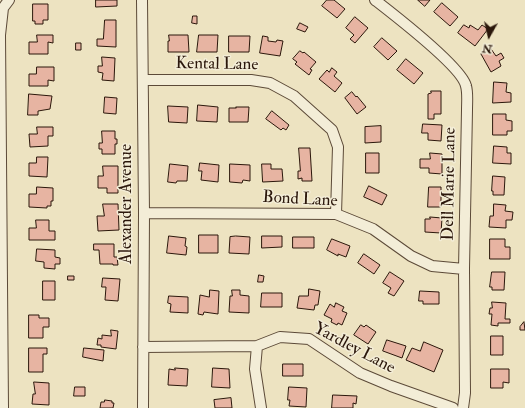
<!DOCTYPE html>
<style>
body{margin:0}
#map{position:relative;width:525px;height:408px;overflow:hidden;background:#ede3c1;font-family:"IM FELL Double Pica",serif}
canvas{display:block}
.north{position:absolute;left:469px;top:16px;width:40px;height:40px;-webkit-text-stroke:3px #f3edd7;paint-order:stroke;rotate:188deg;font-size:11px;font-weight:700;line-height:16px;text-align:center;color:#2b170b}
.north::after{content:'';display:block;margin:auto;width:14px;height:18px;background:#2b170b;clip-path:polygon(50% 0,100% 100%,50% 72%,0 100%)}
</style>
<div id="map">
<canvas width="525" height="408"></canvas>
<div class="north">N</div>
</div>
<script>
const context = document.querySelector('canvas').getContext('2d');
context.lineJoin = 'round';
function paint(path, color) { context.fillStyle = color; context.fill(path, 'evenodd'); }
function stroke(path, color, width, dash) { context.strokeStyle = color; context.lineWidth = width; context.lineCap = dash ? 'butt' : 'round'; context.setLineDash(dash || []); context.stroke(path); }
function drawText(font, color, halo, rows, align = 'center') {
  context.font = font + ' "IM FELL Double Pica",serif'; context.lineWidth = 3; context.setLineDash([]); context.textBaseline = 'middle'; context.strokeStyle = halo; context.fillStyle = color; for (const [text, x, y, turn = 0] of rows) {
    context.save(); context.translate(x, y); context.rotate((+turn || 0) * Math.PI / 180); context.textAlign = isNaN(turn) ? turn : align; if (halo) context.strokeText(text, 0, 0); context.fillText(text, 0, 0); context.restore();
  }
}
const building = new Path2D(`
 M96 0H117V6L96 7Z
 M327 0H334L345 9 337 18 322 6Z
 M418 0H430L425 6Z
 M442 3 458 17 450 26 434 12Z
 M33 4H48V20H43V24H35V21H33Z
 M193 16H197V24L192 23Z
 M355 17 368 28 355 43 350 39 354 35 346 28Z
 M105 20H116V47L97 46V39H103Z
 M300 23 308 27 305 32 297 29Z
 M464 25 469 28 470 25 478 30 482 25 488 29 475 46 458 33Z
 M37 35H53V43L48 42V54H29V42H37Z
 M169 35H188L189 52H168V41H169Z
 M199 35H218L217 52H197Z
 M229 36H250L249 52H229Z
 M263 36 268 37V41L276 42 277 40 283 41 280 56 260 53Z
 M382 38 397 51 388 60 374 47Z
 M76 43H81V50H76Z
 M491 49 496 56 501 53 504 58 499 61 501 66 491 72 481 54Z
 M300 51 303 53 304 52 316 62 310 69 312 70 309 75 295 64 297 62 293 59Z
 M102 57 115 58 114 81 102 80 103 73 98 72V66H102Z
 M406 59 423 73 414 84 397 70Z
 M37 67H54V81L48 80V86H29V74H36Z
 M332 68 337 72 334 76 342 83 335 92 319 79 327 70 329 72Z
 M494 82 507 83 506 92 511 93V102L493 103Z
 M431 91H441V114H434V119H428V94L431 93Z
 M352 92 356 97 357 96 366 107 357 114 345 98Z
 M29 94 52 96 50 109 38 111V115H28Z
 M105 97 117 98 116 114 104 113Z
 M198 105 218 107 217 122 197 121Z
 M168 106 188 107 187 123 169 122Z
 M236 107H249L248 122H229V108H236Z
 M272 111 289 125 286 130 283 128 281 130 266 119Z
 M493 114H506V120L512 121V131H507V135H493Z
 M423 124 442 125 441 141 428 140V133H422Z
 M381 126V142L365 143V127Z
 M37 127H53V136H48V146L30 147 29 134H37Z
 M102 131H115V139H117V144H115V154H102V149H99V143H102Z
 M494 146 507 147V153H511V164L493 163Z
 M299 148H310L312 181H302V178L298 179V171H300Z
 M366 153H379V173H366Z
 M430 153 442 154V174L429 173V168H420V159H430Z
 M37 157H48L47 177 29 176V163H36Z
 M200 163 219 165 218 182 201 180 202 171H199Z
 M170 164 188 166 187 181H177L176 183 168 182Z
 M230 164 250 165V181L243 180 242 183 230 182Z
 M262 164H271V169H282L283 181 263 182Z
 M103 166H118V193H107V188H98V176H103Z
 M493 176 505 177 504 195H493V191H492Z
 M369 186 387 195 382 205 364 197Z
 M37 187 53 188V201H51V206H47V208L29 207V194H36Z
 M429 187H441V207H428Z
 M103 204H118L119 230 98 231 97 216H104Z
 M494 204 506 205 505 211 513 212 512 220H506V228L489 227 490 216H493Z
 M430 217 442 218 441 233 425 232V219H430Z
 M36 220H49V231H55V240H29V228H36Z
 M199 235H218V253H199Z
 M169 236 186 238 185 246 187 247 186 255 167 253Z
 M236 236 250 237 249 254 229 253 230 237Z
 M262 236H282V247L262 248Z
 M293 237H314V248H293Z
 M332 239 350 246 346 257 338 254V256L327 250Z
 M490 239H505V247H510V259H490Z
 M94 244H114V257H117L118 265H113V264H100L99 250H94Z
 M37 249 55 250V257L60 258V264H55V269L44 268V262L36 261Z
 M364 254 380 265 374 274 358 263Z
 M390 272 404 281 394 296 388 293 391 288 383 283Z
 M492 272H505L504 290H492V287H490Z
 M259 275 264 276 263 282H258Z
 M68 276H74V280H68Z
 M103 278 120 279 118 301 105 300 106 287H102Z
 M43 281H55V300H43Z
 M309 289 320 291 318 305H315L314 310 297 308 299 296H308Z
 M210 290 219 291 218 314 204 312 203 315 198 314 200 295 209 297Z
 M232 290H240V295L249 296V313L229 312 230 296H232Z
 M420 291 439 292V304H423V301H419Z
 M262 293H282V307H261Z
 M169 296 188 297V313L170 312 171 304 168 303Z
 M492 302 506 303 505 319H510V323H498V326L491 325 492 314H489L490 308H492Z
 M336 303 344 307 342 311 347 313 342 325 338 323 337 325 331 322 332 319 324 315 330 304 334 307Z
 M29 315H39V318H49V327H43V338H29Z
 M524 322 525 330H520V327Z
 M361 325 364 327 366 325 376 332 368 344 354 335Z
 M111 330 118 331 116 349 101 347V345H97L98 338 102 339V335L111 336Z
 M491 336H503V355H491Z
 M387 340 406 346 402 358 383 351Z
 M424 342 443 350 434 372 406 360 412 348 420 351Z
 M29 348H47V354H43V372H29Z
 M84 348 104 350 103 361 83 357Z
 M283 364H303V376H283Z
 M175 368 188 369 187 386 168 385 169 369 175 370Z
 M213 368 229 369 230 388 212 387Z
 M491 369H509V383L503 382V388H491Z
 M34 382 49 383V405L32 404 33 394H35Z
 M75 387H85V396H74Z
 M289 387 307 388 306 407 289 406 290 400H288Z
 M333 395 357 396 356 404 353 403V408H332Z
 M231 398 232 408H215L214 400Z
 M105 400 112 401V403H114L113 408H100L101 402H104Z`);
const minor = new Path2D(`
 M142 0 144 213 143 408
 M375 0C393 14 462 67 466 86 468 93 467 102 467 110L464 269 465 393 463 408
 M143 80H251L270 83 294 96 332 130 338 147 336 214
 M144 213 336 214 373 229 411 256 432 266 464 269
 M257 346 255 369 261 408
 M143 347 257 346 280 337 309 339 360 373 391 386 453 408
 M3 408 0 35 3 8 9 0`);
const streetNames = [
 ["Kental Lane",217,65,1],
 ["Dell Marie Lane",450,184,-89],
 ["Bond Lane",300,200,3],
 ["Alexander Avenue",127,204,-90],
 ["Yardley Lane",354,349,28]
];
paint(building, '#e7b4a2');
stroke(building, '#2b170b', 1);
stroke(minor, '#5c4a38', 12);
stroke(minor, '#f3edd7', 10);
drawText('17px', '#2b170b', '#f3edd7', streetNames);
</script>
